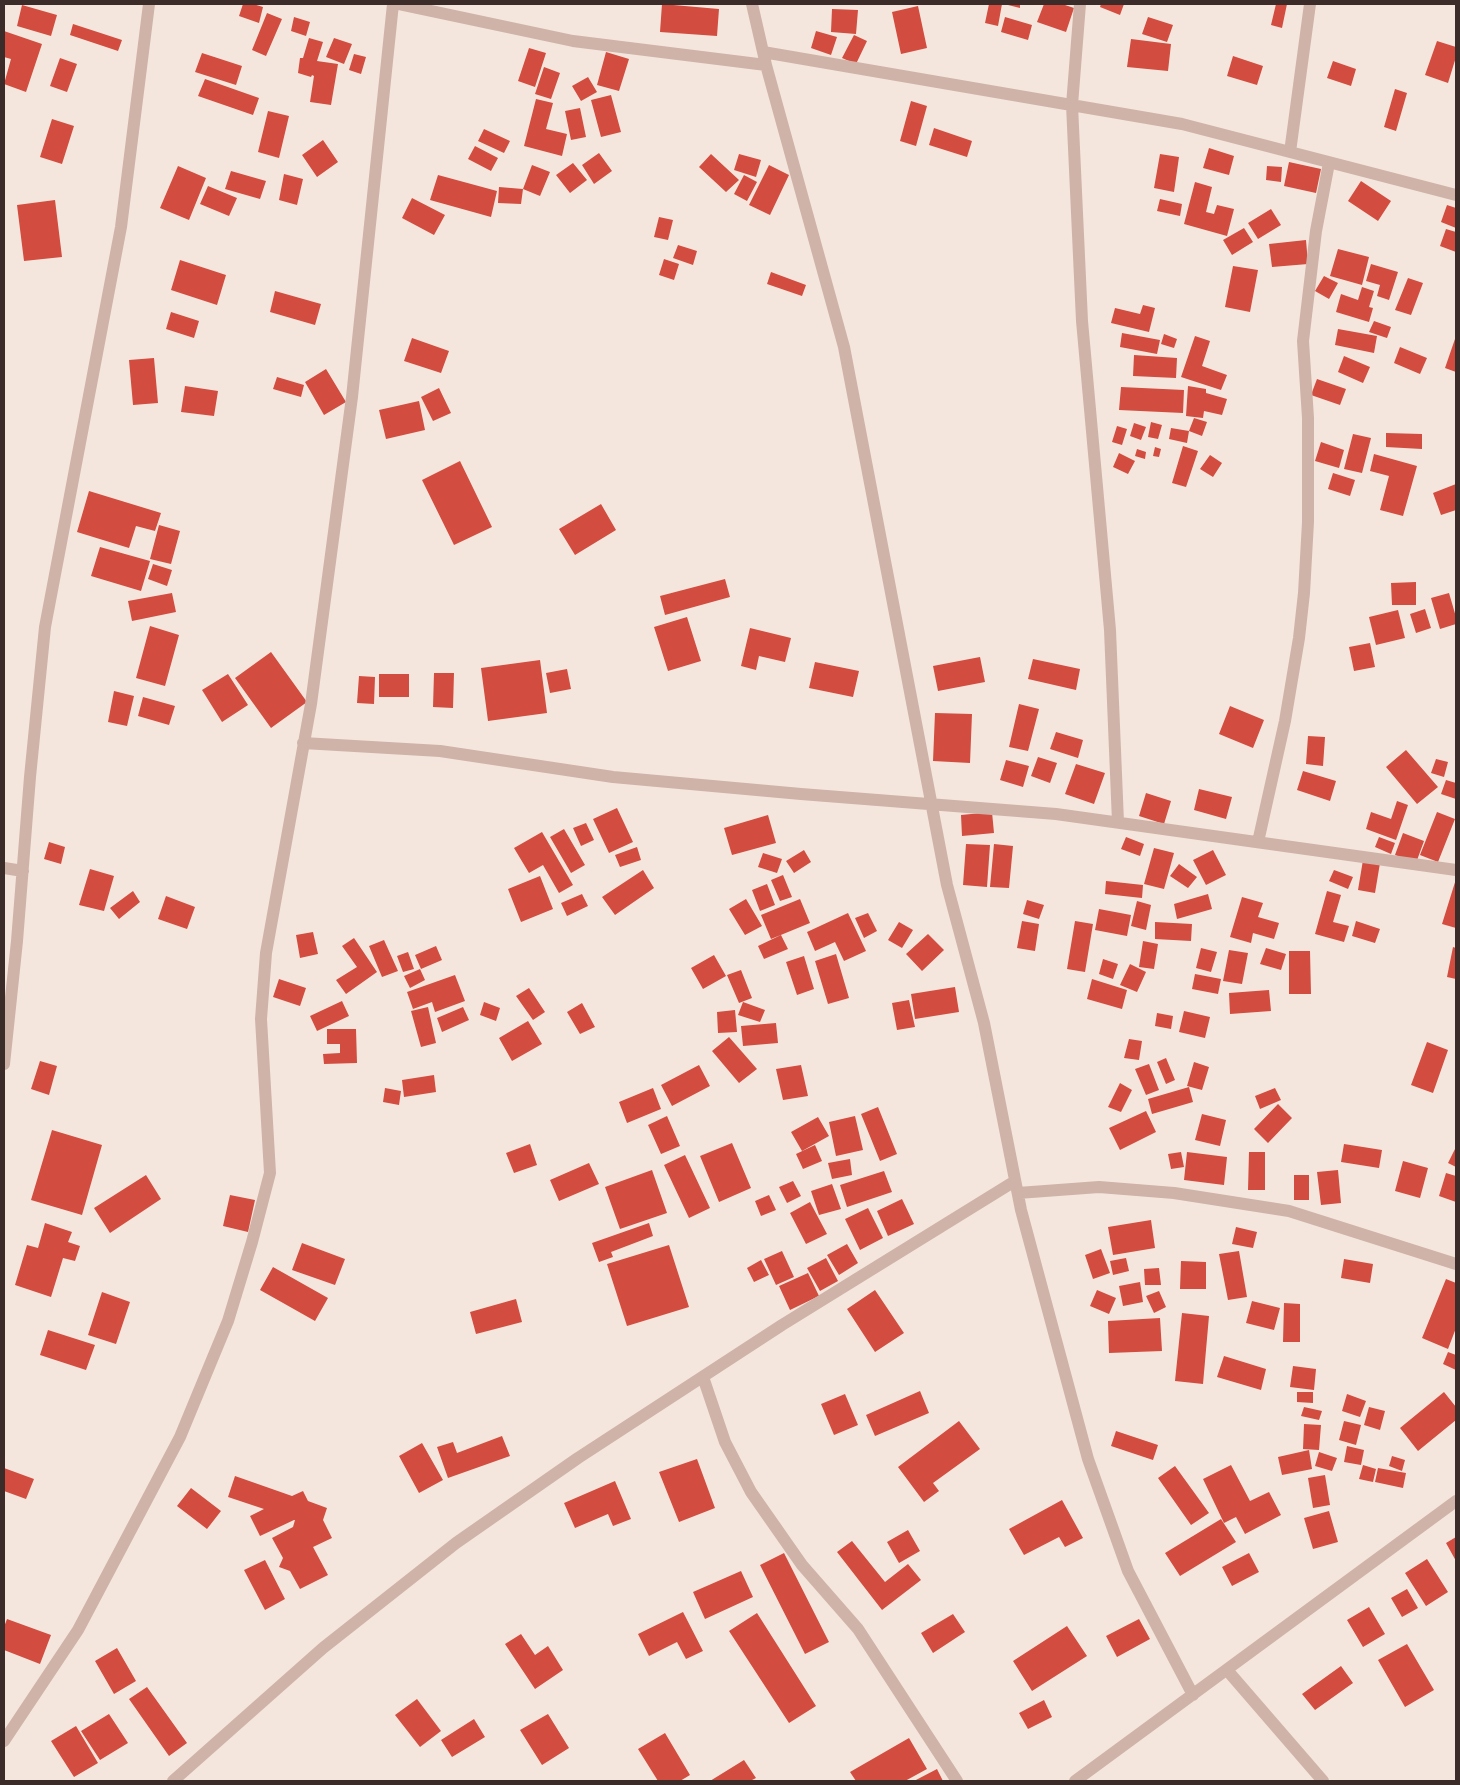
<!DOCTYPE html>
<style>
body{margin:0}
#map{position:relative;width:1460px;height:1785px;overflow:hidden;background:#f5e6dd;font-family:Overpass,sans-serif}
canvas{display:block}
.frame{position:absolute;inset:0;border:5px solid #3b2c29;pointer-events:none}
</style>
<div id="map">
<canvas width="1460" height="1785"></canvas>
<div class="frame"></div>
</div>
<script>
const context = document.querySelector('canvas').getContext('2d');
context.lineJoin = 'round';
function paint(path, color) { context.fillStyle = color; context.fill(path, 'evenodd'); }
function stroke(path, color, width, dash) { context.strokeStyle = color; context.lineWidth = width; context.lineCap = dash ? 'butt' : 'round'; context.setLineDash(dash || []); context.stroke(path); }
const building = new Path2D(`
 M243 4H253L263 7 259 23 239 16Z
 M662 4 719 9 717 36 660 32Z
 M989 4H1002L998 26 985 23Z
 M1004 4H1020V8Z
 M1044 4H1062L1074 8 1066 32 1037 22Z
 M1101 4H1124L1120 15 1100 7Z
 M1276 4H1287L1282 28 1271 25Z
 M22 5 57 15 51 36 17 26Z
 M918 6 927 48 901 54 892 12Z
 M832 9 858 10 856 34 831 32Z
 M267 13 282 19 266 56 252 50Z
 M294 17 310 22 306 36 291 31Z
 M1005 17 1032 25 1028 40 1001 32Z
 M1148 17 1173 25 1167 42 1142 34Z
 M73 24 122 40 118 51 70 35Z
 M4 31 42 44 26 92 4 84 11 59 4 57Z
 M816 31 837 37 831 55 811 48Z
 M854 35 867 41 856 64 842 58Z
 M309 38 323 42 317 61 338 64 331 105 310 102 314 76 312 75 311 77 298 73 300 58H303Z
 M334 38 352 44 344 64 326 57Z
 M1131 39 1171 44 1168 71 1127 67Z
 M1437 41 1456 47V57L1448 83 1425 75Z
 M529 48 546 53 535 87 518 81Z
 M606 52 629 59 619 91 597 85Z
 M202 53 242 66 236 85 195 72Z
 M354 54 366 57 361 74 349 70Z
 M1233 56 1263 66 1257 85 1227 76Z
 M60 58 77 64 67 92 50 86Z
 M1333 61 1356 69 1351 86 1327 78Z
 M544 67 560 73 551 99 535 94Z
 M588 77 597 92 581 101 572 86Z
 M205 79 259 98 253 115 198 96Z
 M1395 89 1407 93 1396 131 1384 127Z
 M611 95 621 132 601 137 591 100Z
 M536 99 553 103 546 129 567 134 562 156 524 146Z
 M911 101 927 106 916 146 900 141Z
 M580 108 586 137 571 140 565 111Z
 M268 111 289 116 279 158 258 152Z
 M52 119 74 126 62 164 40 157Z
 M934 128 972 141 967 157 929 145Z
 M484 129 510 141 504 153 478 141Z
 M323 140 338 162 317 177 302 155Z
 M475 146 498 158 491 171 468 159Z
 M1209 148 1234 156 1229 175 1203 168Z
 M599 153 612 171 594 184 582 165Z
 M711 154 739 180 726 192 699 167Z
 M739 154 761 160 756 177 734 170Z
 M1160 154 1179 157 1174 192 1154 188Z
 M1289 162 1321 169 1316 193 1284 186Z
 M573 163 587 180 570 193 556 175Z
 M532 165 550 172 540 196 523 189Z
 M769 165 789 175 770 215 749 205Z
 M178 166 206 178 189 220 160 208Z
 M1267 166 1282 167 1281 182 1266 180Z
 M231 171 266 181 260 199 225 189Z
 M284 174 303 179 297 205 279 200Z
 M438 175 497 191 491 217 430 200Z
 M744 175 757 182 747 201 734 194Z
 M1361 181 1391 201 1378 221 1348 201Z
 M1195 182 1212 187 1206 212 1214 214 1217 205 1234 209 1227 236 1184 224Z
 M208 186 237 198 229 216 200 204Z
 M499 187 523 189 521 204 498 203Z
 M412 198 445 215 434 235 402 218Z
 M1160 199 1182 204 1180 216 1157 211Z
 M55 200 62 257 24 261 17 205Z
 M1447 205 1456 208V228L1441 222Z
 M1271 209 1281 225 1258 239 1248 223Z
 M659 217 673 220 668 240 654 237Z
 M1244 228 1253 242 1232 255 1223 240Z
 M1446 229 1456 232V252L1440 246Z
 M1306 240 1308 264 1272 267 1269 244Z
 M678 245 697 251 693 265 673 258Z
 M1338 249 1369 257 1362 285 1330 276Z
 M664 259 679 264 674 280 659 275Z
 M180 260 226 275 217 305 171 290Z
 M1371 264 1398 272 1389 300 1377 296 1380 285 1366 281Z
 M1233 266 1258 270 1250 312 1225 307Z
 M771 272 806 285 802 296 767 284Z
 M1324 276 1338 283 1329 299 1315 291Z
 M1408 278 1423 283 1411 315 1395 310Z
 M1362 287 1374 291 1369 307 1373 308 1369 322 1336 312 1341 294 1358 300Z
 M275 291 321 304 315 325 270 312Z
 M1143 305 1155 308 1149 332 1111 323 1115 308 1140 314Z
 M171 312 199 321 194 338 166 329Z
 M1374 321 1391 327 1387 338 1369 332Z
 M1338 329 1377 336 1374 353 1335 345Z
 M1122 333 1160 340 1157 354 1120 347Z
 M1164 334 1177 339 1174 348 1161 344Z
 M1195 336 1210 341 1202 366 1227 375 1221 390 1181 377Z
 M1456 336V372L1445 368Z
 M412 338 449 351 441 373 404 361Z
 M1400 347 1427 358 1420 374 1394 363Z
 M1134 355 1177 358 1176 378 1133 376Z
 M1344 356 1370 367 1363 383 1338 372Z
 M154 358 158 403 133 405 129 360Z
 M326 369 346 402 324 415 305 382Z
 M277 377 304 385 301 397 273 389Z
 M1317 379 1346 389 1340 405 1311 395Z
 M185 386 218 391 214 416 181 412Z
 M1188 386 1206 389V393L1227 399 1222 415 1204 411 1203 418 1186 416Z
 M1121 387 1184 390 1183 413 1119 410Z
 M439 388 451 413 433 421 421 397Z
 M419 401 425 430 386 439 379 410Z
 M1194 418 1207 422 1202 436 1189 431 1187 443 1169 439 1171 428 1189 431Z
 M1151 422 1162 425 1158 439 1148 437Z
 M1134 423 1146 427 1141 440 1130 436Z
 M1117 426 1127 429 1122 445 1112 442Z
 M1386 433 1422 434V449L1386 447Z
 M1353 434 1371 438 1362 473 1344 469Z
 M1321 442 1344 450 1339 468 1315 461Z
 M1183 446 1198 451 1186 487 1172 483Z
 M1155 447 1161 449 1159 457 1153 456Z
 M1137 449 1146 452 1145 459 1135 456Z
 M1119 453 1135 461 1128 474 1113 467Z
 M1374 454 1417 466 1403 516 1380 510 1389 476 1370 471Z
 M1210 455 1222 463 1213 477 1200 469Z
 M460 461 492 527 454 545 422 480Z
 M1333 473 1355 480 1350 496 1328 489Z
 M1456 484V510L1441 515 1433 493Z
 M89 491 161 513 155 531 136 526 129 548 77 532Z
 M601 504 616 530 575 555 559 529Z
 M159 525 180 531 171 564 150 559Z
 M100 547 150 561 141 591 91 576Z
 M153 564 172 570 167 586 148 579Z
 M725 579 730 597 665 615 660 596Z
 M1416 582V605H1392L1391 583Z
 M172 593 176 612 132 621 128 601Z
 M1449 593 1456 617V624L1440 629 1431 598Z
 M1425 609 1431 628 1416 633 1410 614Z
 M1398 610 1405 638 1376 645 1369 617Z
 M687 617 701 661 668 671 654 627Z
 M150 626 179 635 165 686 136 678Z
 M750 628 791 638 785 662 759 656 756 670 741 666Z
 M1370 643 1375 667 1354 671 1349 647Z
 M271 652 307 702 271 728 235 678Z
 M980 657 985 682 938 691 933 666Z
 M1033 659 1080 669 1076 690 1028 679Z
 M540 660 547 713 488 721 481 668Z
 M815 662 859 671 853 697 809 688Z
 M567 669 571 689 550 693 546 673Z
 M434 673H454L453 708 433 707Z
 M228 674 248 705 222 722 202 690Z
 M379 674H409V697H379Z
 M359 676 375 677 374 704 357 703Z
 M114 691 134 696 127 726 108 722Z
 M143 697 175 706 169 725 138 716Z
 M1019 704 1039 709 1028 751 1009 747Z
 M1230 706 1264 720 1253 748 1219 734Z
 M935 713 972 714 970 763 933 761Z
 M1056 732 1083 740 1078 758 1050 749Z
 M1308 736 1325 737 1323 766 1306 764Z
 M1406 750 1438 787 1417 804 1386 767Z
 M1038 757 1057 763 1050 783 1031 776Z
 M1436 759 1448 762 1444 777 1431 773Z
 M1006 760 1029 766 1023 787 1000 780Z
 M1076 764 1105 773 1094 804 1065 794Z
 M1303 771 1336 781 1330 801 1297 790Z
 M1446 780 1456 783V799L1441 794Z
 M1199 789 1232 797 1226 819 1194 810Z
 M1146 793 1171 801 1164 824 1139 816Z
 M1397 801 1408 805 1396 840 1366 829 1371 812 1391 819Z
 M617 808 633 842 609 853 593 819Z
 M992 812 994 833 962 836 961 815Z
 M1437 812 1455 819 1438 862 1420 855Z
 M768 815 776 843 732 855 724 828Z
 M586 823 594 840 581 846 573 828Z
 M564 829 585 865 571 873 550 837Z
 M542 832 573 885 559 893 543 865 529 873 514 848Z
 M1403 833 1424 841 1416 863 1395 855Z
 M1126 837 1144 844 1140 856 1121 849Z
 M1379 837 1395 843 1391 854 1375 847Z
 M49 842 65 847 61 864 44 859Z
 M966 844 990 845 987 887 963 885Z
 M994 844 1013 846 1009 888 990 887Z
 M637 847 641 860 620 867 615 855Z
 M1154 848 1174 853 1164 889 1144 884Z
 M804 850 811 862 794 873 786 861Z
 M1213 850 1226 875 1206 885 1193 860Z
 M763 853 782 859 777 873 758 867Z
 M1363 860 1380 863 1375 893 1358 890Z
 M1179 864 1197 877 1188 888 1170 876Z
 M90 869 114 876 104 911 79 905Z
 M643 870 654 888 615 915 602 897Z
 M1334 870 1353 877 1348 889 1329 881Z
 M783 875 792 897 780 901 771 880Z
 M540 876 553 909 521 922 508 889Z
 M1456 879V928L1442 924Z
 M1106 881 1143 885 1142 898 1105 894Z
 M767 884 775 905 760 911 752 890Z
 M133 891 140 902 119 919 110 908Z
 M1327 891 1341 895 1333 922 1349 926 1344 942 1315 934Z
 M582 894 588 906 567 916 561 903Z
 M1208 894 1212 909 1177 919 1174 904Z
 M166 896 195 907 187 929 158 919Z
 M1242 897 1263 903 1258 917 1279 923 1274 939 1253 933 1251 943 1230 937Z
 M746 899 762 926 745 935 729 909Z
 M800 899 810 923 771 939 761 915Z
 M1027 900 1044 905 1039 919 1023 914Z
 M1137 901 1151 905 1146 930 1131 926Z
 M1099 909 1131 915 1127 936 1095 930Z
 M848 913 866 951 844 961 835 942 815 951 807 932Z
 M868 913 877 931 864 938 855 918Z
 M1022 921 1039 924 1035 951 1017 948Z
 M1075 921 1093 924 1085 972 1067 969Z
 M1356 921 1380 929 1375 943 1352 936Z
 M899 922 913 930 902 948 888 940Z
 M1155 922 1192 924 1191 941 1155 939Z
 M313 932 318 954 300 958 296 935Z
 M928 934 944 950 922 971 906 954Z
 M781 935 788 949 764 959 758 946Z
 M354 938 377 972 346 994 336 980 357 967 342 946Z
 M384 940 398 971 382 977 369 946Z
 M1143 941 1158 944 1154 969 1139 967Z
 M436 946 442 960 421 969 415 955Z
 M1453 947 1456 948V979L1447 977Z
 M1201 948 1217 952 1211 972 1196 968Z
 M1266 948 1286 954 1281 970 1260 964Z
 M1229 950 1248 953 1242 984 1223 981Z
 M1289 951H1310L1311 994H1289Z
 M408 952 414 969 403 972 397 956Z
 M836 954 849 998 828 1004 815 961Z
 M714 955 726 976 703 989 691 968Z
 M804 956 814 989 797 995 786 962Z
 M1103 959 1118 964 1113 979 1099 974Z
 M1130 964 1146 972 1137 992 1120 985Z
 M420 969 425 980 410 988 404 976Z
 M741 970 752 998 739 1003 727 975Z
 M1195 974 1221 979 1218 994 1192 989Z
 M455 975 465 1001 435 1012 432 1002 413 1009 407 992Z
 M279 979 306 988 300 1006 273 997Z
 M1092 979 1127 990 1122 1009 1087 999Z
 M955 987 959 1012 915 1019 911 994Z
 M529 988 545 1012 533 1020 516 996Z
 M1269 990 1271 1011 1230 1014 1229 993Z
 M909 1000 915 1027 897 1030 892 1003Z
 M342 1001 349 1016 317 1031 310 1016Z
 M484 1002 500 1008 496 1021 480 1015Z
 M743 1002 765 1010 760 1022 738 1015Z
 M582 1003 595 1027 580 1034 567 1012Z
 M428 1007 436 1043 421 1047 411 1011Z
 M463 1007 469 1020 442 1032 437 1018Z
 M735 1010 737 1032 718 1033 717 1012Z
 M1184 1011 1210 1017 1205 1038 1179 1032Z
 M1157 1013 1173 1016 1171 1029 1155 1026Z
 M528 1021 542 1044 512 1061 499 1038Z
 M776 1023 778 1043 743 1046 741 1026Z
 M327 1029H356L357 1063 324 1064 323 1054 340 1053V1044H327Z
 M729 1037 757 1069 739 1083 712 1051Z
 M1129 1039 1142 1041 1139 1060 1124 1058Z
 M1427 1042 1448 1050 1433 1093 1411 1085Z
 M1166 1058 1175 1080 1166 1084 1157 1062Z
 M40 1061 57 1066 49 1095 31 1089Z
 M1194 1062 1209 1067 1202 1090 1187 1086Z
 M1149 1064 1159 1090 1146 1095 1135 1069Z
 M699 1065 710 1086 672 1106 661 1085Z
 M801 1065 808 1096 783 1100 776 1069Z
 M434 1075 436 1092 404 1097 402 1080Z
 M1120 1083 1132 1090 1121 1112 1108 1107Z
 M1189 1087 1193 1102 1152 1114 1148 1099Z
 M385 1088 401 1091 399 1105 383 1102Z
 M653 1088 661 1109 627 1123 619 1102Z
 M1275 1088 1281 1100 1260 1109 1255 1096Z
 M1278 1104 1292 1118 1268 1143 1254 1129Z
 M878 1107 897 1154 880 1161 861 1114Z
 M1146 1111 1156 1132 1120 1150 1109 1128Z
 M1202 1114 1226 1120 1220 1146 1195 1140Z
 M667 1116 680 1146 661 1154 648 1125Z
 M855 1116 863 1150 836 1156 829 1122Z
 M818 1117 829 1136 802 1151 791 1132Z
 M52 1130 102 1145 82 1215 31 1200Z
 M732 1143 751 1188 719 1202 700 1156Z
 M530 1144 537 1165 514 1173 506 1153Z
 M1344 1144 1382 1150 1379 1168 1341 1162Z
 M815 1145 822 1161 803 1169 796 1154Z
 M1456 1147V1167L1448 1163Z
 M1181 1152 1184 1167 1171 1169 1168 1154Z
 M1187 1152 1227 1157 1224 1185 1184 1180Z
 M1249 1152H1265V1190H1248Z
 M685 1155 710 1208 689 1218 664 1165Z
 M850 1159 852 1175 832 1179 828 1163Z
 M1403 1161 1428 1168 1420 1198 1395 1191Z
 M589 1163 599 1184 559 1201 550 1180Z
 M652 1170 667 1213 620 1229 605 1187Z
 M1338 1170 1341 1203 1321 1205 1317 1172Z
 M884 1171 892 1192 847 1207 840 1185Z
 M1446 1173 1456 1176V1202L1439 1196Z
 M146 1175 161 1199 110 1233 94 1208Z
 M1294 1175H1309V1200H1294Z
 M793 1181 801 1196 787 1203 779 1187Z
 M832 1184 841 1209 819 1215 811 1191Z
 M230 1195 255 1200 248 1232 223 1226Z
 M769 1195 776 1210 761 1216 755 1201Z
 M902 1199 914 1224 888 1236 877 1211Z
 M810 1202 827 1234 806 1244 790 1213Z
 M868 1208 883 1238 860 1250 845 1219Z
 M1151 1220 1155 1248 1113 1255 1108 1227Z
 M45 1223 72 1232 68 1242 80 1246 75 1261 63 1258 51 1297 15 1285 27 1245 38 1248Z
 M649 1223 653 1236 611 1252 613 1257 599 1262 592 1243Z
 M1236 1227 1257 1232 1253 1248 1232 1244Z
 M302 1243 345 1259 335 1285 292 1270Z
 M847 1244 858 1263 839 1275 827 1255Z
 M669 1245 689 1307 627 1326 607 1264Z
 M1101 1249 1110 1273 1093 1279 1085 1255Z
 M782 1251 794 1277 776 1285 764 1259Z
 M1239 1251 1247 1297 1228 1300 1219 1254Z
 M826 1258 838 1281 820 1291 807 1268Z
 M1126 1258 1129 1271 1113 1275 1110 1261Z
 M1344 1259 1373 1264 1370 1283 1341 1278Z
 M761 1260 769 1275 754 1282 747 1268Z
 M1181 1261 1206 1262V1289H1180Z
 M273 1267 328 1298 315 1321 260 1290Z
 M1159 1268 1161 1285H1145L1144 1269Z
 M808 1273 819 1296 790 1310 779 1286Z
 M1446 1279 1456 1283V1328L1448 1349 1422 1338Z
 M1140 1282 1143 1302 1123 1306 1119 1286Z
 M875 1290 904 1333 875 1352 847 1309Z
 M1097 1290 1116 1298 1109 1314 1090 1306Z
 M1159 1291 1166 1307 1154 1313 1146 1296Z
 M102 1292 130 1302 116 1344 88 1335Z
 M516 1299 522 1322 476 1334 470 1312Z
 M1252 1301 1280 1308 1274 1330 1246 1323Z
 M1284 1303 1300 1304V1342H1283Z
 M1182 1313 1209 1316 1203 1384 1175 1381Z
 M1160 1318 1162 1351 1109 1353 1108 1321Z
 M48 1330 95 1345 86 1370 40 1355Z
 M1448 1352 1456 1355V1370L1443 1364Z
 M1224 1356 1266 1369 1261 1390 1217 1377Z
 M1293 1366 1316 1369 1314 1390 1290 1387Z
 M920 1391 929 1413 875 1436 866 1415Z
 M1297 1392H1313V1403L1297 1402Z
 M1444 1392 1456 1407V1420L1418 1451 1400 1428Z
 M845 1394 858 1425 834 1435 821 1404Z
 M1347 1394 1366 1401 1360 1417 1342 1411Z
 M1304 1407 1322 1411 1319 1420 1301 1416Z
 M1369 1407 1385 1411 1380 1430 1364 1425Z
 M959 1421 980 1449 933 1483 939 1491 924 1502 898 1467Z
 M1344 1421 1361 1425 1356 1445 1339 1440Z
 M1304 1424 1321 1425 1319 1450 1303 1449Z
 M1116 1431 1158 1445 1153 1460 1111 1446Z
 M502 1436 510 1456 448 1478 437 1447 453 1442 457 1453Z
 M422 1443 443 1480 419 1493 399 1456Z
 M1347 1446 1364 1450 1361 1465 1344 1462Z
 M1309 1450 1312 1469 1282 1475 1278 1457Z
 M1319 1452 1337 1458 1332 1471 1315 1466Z
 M1392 1456 1405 1460 1402 1471 1389 1466Z
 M697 1459 715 1508 679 1522 659 1472Z
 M1231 1465 1250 1501 1269 1492 1281 1515 1245 1534 1236 1517 1224 1523 1203 1479Z
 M1363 1465 1376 1469 1373 1482 1359 1479Z
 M1175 1466 1209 1513 1191 1525 1158 1478Z
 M4 1468 34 1479 26 1499 4 1491Z
 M1378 1468 1406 1473 1403 1488 1375 1482Z
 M1325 1475 1330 1505 1313 1508 1308 1478Z
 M235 1476 292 1496 303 1491 308 1501 327 1508 323 1520 332 1538 313 1547 328 1575 300 1589 290 1571 279 1567 283 1558 272 1538 293 1527 295 1520H294L260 1536 250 1516 264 1509 228 1497Z
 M615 1481 631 1519 613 1526 608 1514 575 1528 564 1503Z
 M191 1488 221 1511 207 1529 177 1506Z
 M1062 1500 1083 1538 1065 1547 1059 1537 1024 1555 1009 1529Z
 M1329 1511 1338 1542 1313 1549 1304 1518Z
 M1221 1519 1236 1542 1180 1576 1165 1553Z
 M908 1530 920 1551 899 1563 887 1542Z
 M1456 1537V1561L1446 1543Z
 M852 1541 885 1582 908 1564 921 1580 882 1610 837 1552Z
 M784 1553 829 1642 805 1654 760 1565Z
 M1249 1553 1259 1572 1232 1586 1222 1567Z
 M1427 1559 1448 1592 1426 1606 1405 1573Z
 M265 1560 285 1599 265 1610 244 1570Z
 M741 1571 753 1597 705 1619 693 1592Z
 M1407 1589 1418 1608 1402 1617 1391 1598Z
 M1369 1607 1385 1634 1363 1647 1347 1620Z
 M683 1612 703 1651 686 1659 677 1642 649 1656 638 1634Z
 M757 1613 816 1706 789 1723 729 1631Z
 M953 1614 965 1632 933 1653 921 1633Z
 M7 1619 51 1635 40 1664 4 1650V1627Z
 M1139 1619 1150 1639 1117 1657 1106 1636Z
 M1067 1626 1087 1656 1032 1691 1013 1661Z
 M521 1634 535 1655 548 1646 563 1670 535 1689 505 1644Z
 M1407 1644 1434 1690 1405 1707 1378 1660Z
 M117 1648 136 1681 114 1694 95 1661Z
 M1341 1666 1353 1683 1315 1710 1302 1694Z
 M147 1687 187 1743 169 1756 129 1699Z
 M417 1699 441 1731 420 1747 395 1715Z
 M1044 1700 1052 1717 1028 1729 1019 1713Z
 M109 1714 128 1743 100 1760 81 1731Z
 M548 1714 569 1748 542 1765 520 1730Z
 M474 1719 485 1737 452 1757 441 1740Z
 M76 1726 98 1763 74 1777 51 1741Z
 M665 1733 690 1775 680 1781H658L638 1749Z
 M909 1738 927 1769 905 1781H856L850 1772Z
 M744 1760 756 1778 750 1781H710Z
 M937 1769 943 1781H914Z`);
const minor = new Path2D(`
 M398 4 573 41 766 65
 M752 4 766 65 844 347 947 885 984 1023 1021 1210 1088 1459 1128 1571 1193 1695
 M1080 4 1072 105 1082 321 1110 630 1118 822
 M763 52 1182 124 1456 195
 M1290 152 1310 4
 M303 743 440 751 613 777 801 794 1056 814 1456 870
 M1258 842 1285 721 1299 638 1304 593 1308 522V418L1303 341 1316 231 1329 163
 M4 868 23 871
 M4 1064 17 941 30 777 45 627 121 227 149 4
 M1018 1193 1099 1187 1174 1193 1289 1211 1456 1264
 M703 1377 725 1442 751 1492 802 1565 858 1629 957 1781
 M1227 1670 1323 1781
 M4 1741 78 1630 180 1437 228 1321 252 1242 270 1173 261 1019 266 953 311 704 352 397 393 4
 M173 1781 323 1648 456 1543 578 1458 782 1325 1015 1181
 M1075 1781 1456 1501`);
paint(building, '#d24c3f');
stroke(minor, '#cfb3a8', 12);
</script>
